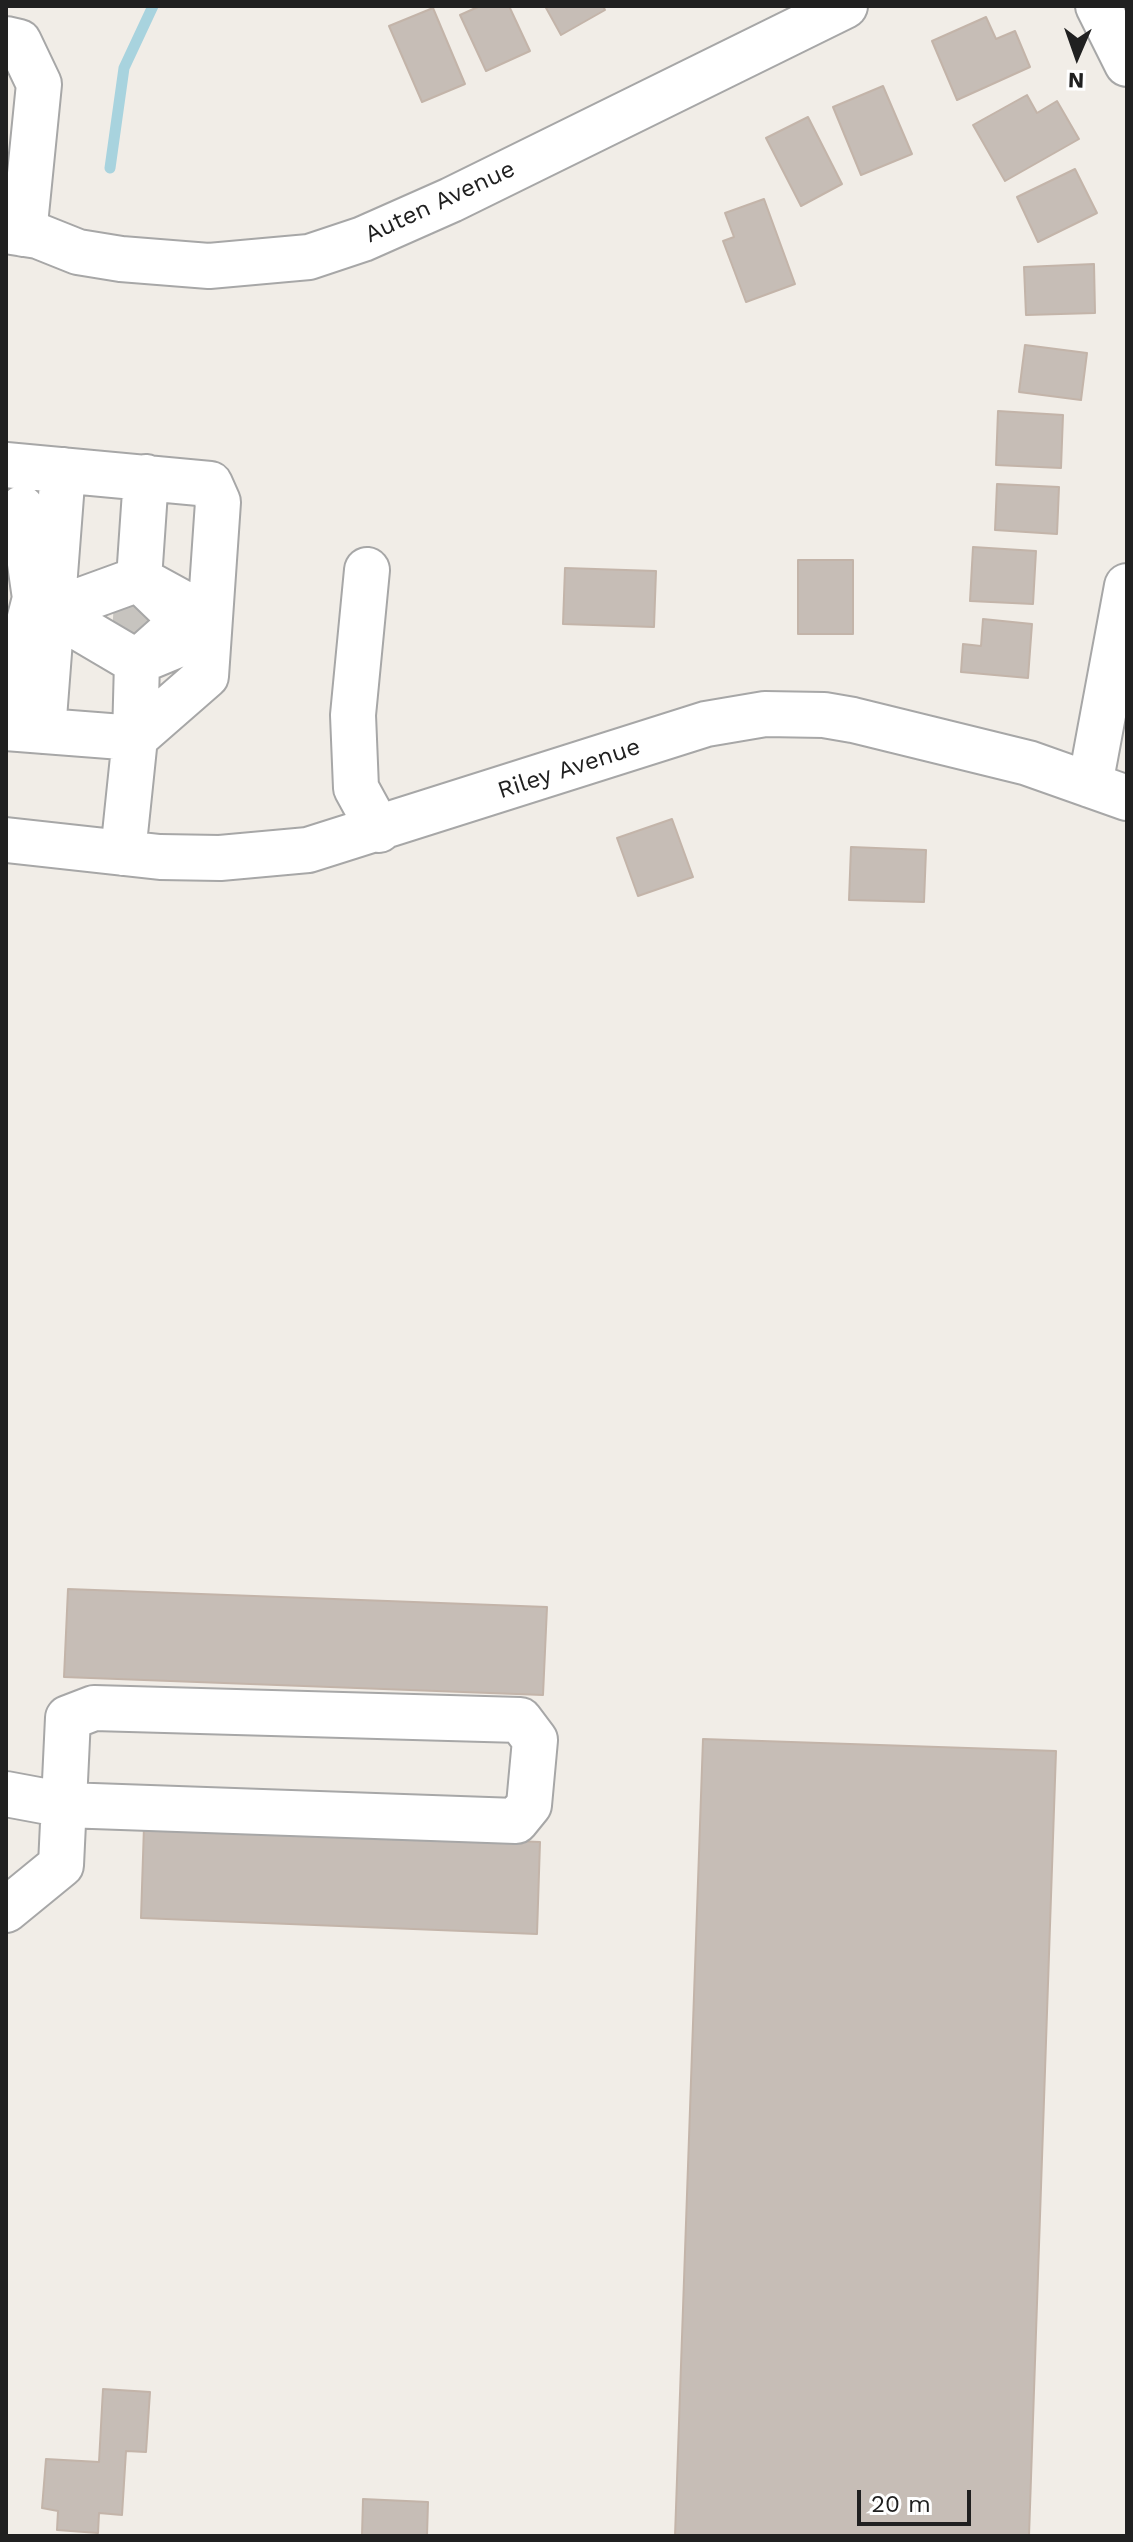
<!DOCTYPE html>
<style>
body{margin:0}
#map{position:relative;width:1133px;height:2542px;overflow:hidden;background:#f1ede7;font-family:"Work Sans",sans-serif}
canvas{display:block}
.frame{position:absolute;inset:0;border:8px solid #202020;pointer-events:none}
.north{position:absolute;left:1037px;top:16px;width:80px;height:80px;-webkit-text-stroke:6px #fff;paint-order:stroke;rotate:182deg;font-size:22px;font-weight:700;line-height:32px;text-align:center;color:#202020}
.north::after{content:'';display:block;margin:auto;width:28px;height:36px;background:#202020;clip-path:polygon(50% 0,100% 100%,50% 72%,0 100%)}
.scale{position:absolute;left:857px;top:2490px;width:114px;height:36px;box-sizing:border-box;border:4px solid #202020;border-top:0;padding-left:10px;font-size:24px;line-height:28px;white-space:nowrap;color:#202020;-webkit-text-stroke:6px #fff;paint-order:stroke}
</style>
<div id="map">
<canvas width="1133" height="2542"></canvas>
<div class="frame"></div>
<div class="north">N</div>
<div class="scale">20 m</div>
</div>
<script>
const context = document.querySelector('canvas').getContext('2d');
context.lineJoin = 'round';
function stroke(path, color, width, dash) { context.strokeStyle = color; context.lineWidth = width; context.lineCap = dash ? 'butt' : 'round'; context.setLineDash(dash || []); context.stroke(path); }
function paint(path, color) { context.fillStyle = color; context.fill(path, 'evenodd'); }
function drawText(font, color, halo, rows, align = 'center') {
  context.font = font + ' "Work Sans",sans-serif'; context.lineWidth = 6; context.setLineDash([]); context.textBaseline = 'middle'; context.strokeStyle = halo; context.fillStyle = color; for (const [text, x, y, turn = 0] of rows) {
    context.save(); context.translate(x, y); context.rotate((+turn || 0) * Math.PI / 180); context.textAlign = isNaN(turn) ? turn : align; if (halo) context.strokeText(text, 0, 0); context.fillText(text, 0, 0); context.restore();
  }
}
const stream = new Path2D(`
 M110 168 124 68 153 6`);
const building = new Path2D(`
 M480 6H509L530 51 486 71 460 15Z
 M545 6H603L605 10 561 35Z
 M433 8 465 84 422 102 389 26Z
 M986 17 996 39 1015 31 1030 67 957 100 932 41Z
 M883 86 912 154 861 175 833 107Z
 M1027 95 1037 113 1057 101 1079 139 1005 181 973 125Z
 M808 117 842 184 801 206 766 138Z
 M1075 169 1097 213 1038 242 1017 197Z
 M764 199 795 284 746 302 723 241 734 237 725 213Z
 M1094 264 1095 313 1026 315 1024 267Z
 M1025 345 1087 353 1081 400 1019 392Z
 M998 411 1063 415 1061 468 996 465Z
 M997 484 1059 487 1057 534 995 530Z
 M973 547 1036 551 1033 604 970 601Z
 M798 560H853V634H798Z
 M565 568 656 571 654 627 563 624Z
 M983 619 1032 624 1028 678 961 672 963 644 981 646Z
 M672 819 693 877 638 896 617 838Z
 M851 847 926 850 924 902 849 900Z
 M68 1589 547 1607 543 1695 64 1677Z
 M703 1739 1056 1751 1029 2536H675Z
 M144 1826 540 1842 537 1934 141 1918Z
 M103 2389 150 2392 146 2452 126 2451 122 2515 99 2513 98 2533 57 2530 58 2511 42 2508 46 2459 99 2462Z
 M363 2499 428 2502 427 2536H362Z`);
const minorTunnel = new Path2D(`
 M134 633 136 604`);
const minor = new Path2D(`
 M1098 6 1127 64
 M6 39 19 42 39 84 24 234
 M6 231 38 236 78 252 121 259 209 266 309 257 363 239 451 200 845 6
 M6 465 210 484 218 502 206 676 135 738 123 853
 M367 570 353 715 356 788 379 830
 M84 599 139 579 146 477
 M168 607 139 579 192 608
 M165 637 137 662 190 640
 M10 695 35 598 22 508
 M6 728 135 738 137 662 81 629
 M43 731 63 470
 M1090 785 1127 586
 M6 840 160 857 220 858 308 850 706 724 765 714 824 715 853 720 1028 763 1127 798
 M6 1794 65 1805 516 1821 529 1805 535 1740 520 1720 94 1708 68 1718 61 1865 6 1910`);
const streetNames = [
 ["Auten Avenue",440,202,-25],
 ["Riley Avenue",569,769,-18]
];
stroke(stream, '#a8d3de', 11);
paint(building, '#c6bdb6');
stroke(building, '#c3b4a9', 2);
stroke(minorTunnel, '#c7c4bf', 44, [44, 22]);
stroke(minor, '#a7a7a7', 48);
stroke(minor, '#fff', 44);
drawText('24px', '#202020', '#fff', streetNames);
</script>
